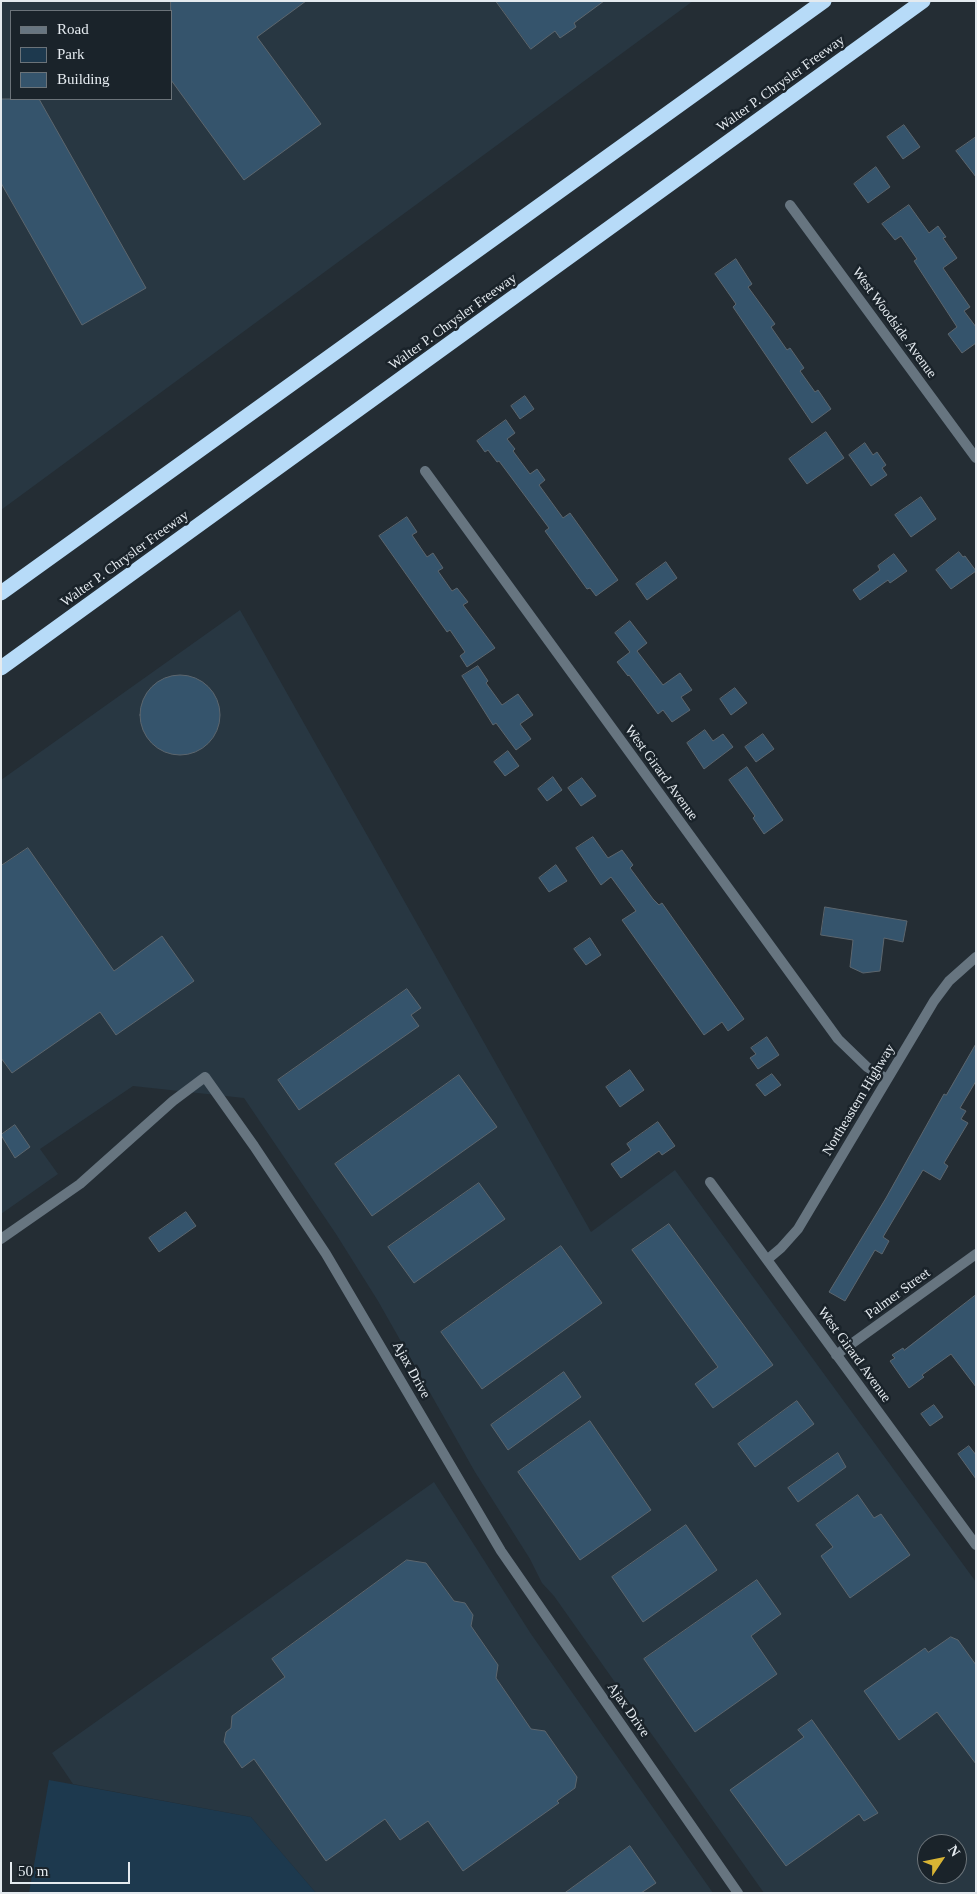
<!DOCTYPE html>
<style>
body{margin:0}
#map{position:relative;width:977px;height:1894px;overflow:hidden;background:#242d34;font-family:Georgia,serif}
canvas{display:block}
.frame{position:absolute;inset:0;border:2px solid #e4eaef;pointer-events:none}
.legend{position:absolute;left:10px;top:10px;width:162px;height:90px;box-sizing:border-box;background:#1a232a;border:1px solid #6b7379;margin:0;padding:6px 9px;list-style:none;font-size:15px;color:#e4eaef}
.legend li{display:flex;align-items:center;gap:10px;height:25px}
.legend b{width:25px;border:1px solid #6b7379}
.north{position:absolute;left:917px;top:1834px;width:50px;height:50px;box-sizing:border-box;background:#1a232a;border:1px solid #6b7379;border-radius:50%;rotate:56deg;font-size:14px;font-weight:700;line-height:20px;text-align:center;color:#e4eaef}
.north::after{content:'';display:block;margin:auto;width:18px;height:22px;background:#d8b434;clip-path:polygon(50% 0,100% 100%,50% 72%,0 100%)}
.scale{position:absolute;left:10px;top:1862px;width:120px;height:22px;box-sizing:border-box;border:2px solid #e4eaef;border-top:0;padding-left:6px;font-size:15px;line-height:18px;white-space:nowrap;color:#e4eaef;-webkit-text-stroke:4px #1a232a;paint-order:stroke}
</style>
<div id="map">
<canvas width="977" height="1894"></canvas>
<div class="frame"></div>
<ul class="legend">
<li><b style="height:6px;background:#677580"></b>Road</li>
<li><b style="height:14px;background:#1d394e"></b>Park</li>
<li><b style="height:14px;background:#35546c"></b>Building</li>
</ul>
<div class="north">N</div>
<div class="scale">50 m</div>
</div>
<script>
const context = document.querySelector('canvas').getContext('2d');
context.lineJoin = 'round';
function paint(path, color) { context.fillStyle = color; context.fill(path, 'evenodd'); }
function stroke(path, color, width, dash) { context.strokeStyle = color; context.lineWidth = width; context.lineCap = dash ? 'butt' : 'round'; context.setLineDash(dash || []); context.stroke(path); }
function drawText(font, color, halo, rows, align = 'center') {
  context.font = font + ' Georgia,serif'; context.lineWidth = 5; context.setLineDash([]); context.textBaseline = 'middle'; context.strokeStyle = halo; context.fillStyle = color; for (const [text, x, y, turn = 0] of rows) {
    context.save(); context.translate(x, y); context.rotate((+turn || 0) * Math.PI / 180); context.textAlign = isNaN(turn) ? turn : align; if (halo) context.strokeText(text, 0, 0); context.fillText(text, 0, 0); context.restore();
  }
}
const built = new Path2D(`
 M1 1H693L1 510ZM11 11H171V99H11Z
 M240 610 591 1232 675 1170 976 1582V1893H764L554 1596 542 1583 530 1559 475 1472 378 1301 336 1234 244 1098 133 1086 40 1149 58 1174 1 1214V780ZM927 1844H957V1874H927Z
 M434 1482 531 1634 713 1893H316L251 1817 73 1784 52 1753Z`);
const green = new Path2D(`
 M49 1780 251 1817 316 1893H29Z`);
const building = new Path2D(`
 M171 1H306L257 37 321 124 244 180 171 80Z
 M496 1H604L574 23 576 27 560 38 555 31 531 49Z
 M1 99H39L146 288 82 325 1 183Z
 M904 125 920 147 903 159 887 137Z
 M976 137V177L956 151Z
 M876 167 890 187 868 203 854 184Z
 M909 205 929 233 938 226 946 237 943 238 957 258 943 268 970 307 964 311 976 327V343L962 353 948 334 957 327 914 261 917 259 901 236 895 240 882 224Z
 M736 259 752 284 748 287 775 324 771 327 787 350 790 348 804 368 800 371 815 392 818 390 831 409 812 423 733 307 736 304 715 274Z
 M525 396 534 409 520 419 511 406Z
 M506 420 515 433 507 439 515 449 513 451 530 474 537 469 545 480 539 485 563 518 570 513 618 580 596 596 590 588 587 589 545 531 549 528 499 461 497 462 488 450 485 452 477 441Z
 M826 432 844 458 807 484 789 459Z
 M865 443 873 455 877 452 886 465 882 468 887 475 871 486 849 455Z
 M921 497 936 519 911 537 895 515Z
 M407 517 417 532 412 535 427 557 433 553 443 568 438 571 452 591 457 588 468 602 463 605 495 648 467 667 460 656 465 652 450 630 447 632 379 536Z
 M959 552 963 557 965 556 976 571 951 589 936 570Z
 M894 554 907 571 890 583 888 580 860 600 853 590 880 570 878 566Z
 M666 562 677 578 647 600 636 584Z
 M630 621 647 643 637 651 663 685 680 673 692 690 681 697 690 710 672 722 663 710 658 714 629 675 628 676 617 662 630 652 615 633Z
 M478 666 488 681 486 683 502 705 518 694 533 715 520 724 531 739 516 750 496 723 493 725 462 676Z
 M140 715a40 40 0 1 1 80 0a40 40 0 1 1-80 0Z
 M735 688 747 703 731 715 720 699Z
 M705 730 713 741 723 734 733 747 704 769 687 743Z
 M763 734 774 749 756 762 745 747Z
 M508 751 519 766 505 776 494 762Z
 M747 767 783 820 764 834 753 818 755 816 729 780Z
 M553 777 562 790 547 801 538 789Z
 M582 778 596 796 581 806 568 788Z
 M593 837 608 858 622 850 633 865 630 868 653 899 659 905 662 903 744 1019 728 1031 722 1022 704 1035 622 920 636 911 611 877 601 885 576 848Z
 M28 848 114 971 162 936 194 981 116 1035 100 1012 12 1073 1 1058V866Z
 M556 865 567 881 549 892 539 878Z
 M825 907 907 921 903 942 884 938 880 971 863 973 850 967 853 940 821 935Z
 M590 938 601 955 586 965 574 949Z
 M407 989 421 1008 411 1015 419 1026 299 1110 278 1080Z
 M767 1037 779 1055 758 1069 750 1058 756 1054 751 1048Z
 M976 1044V1081L960 1108 966 1111 961 1119 968 1123 944 1163 948 1166 940 1180 923 1170 883 1237 889 1241 882 1254 875 1250 845 1301 829 1292 886 1198 944 1094 946 1095Z
 M630 1070 644 1090 620 1107 606 1087Z
 M772 1074 781 1085 765 1096 756 1085Z
 M459 1075 497 1127 372 1216 335 1164Z
 M658 1122 675 1146 662 1155 659 1151 621 1178 611 1164 631 1150 627 1144Z
 M15 1125 30 1147 15 1158 1 1135Z
 M479 1183 505 1219 414 1283 388 1247Z
 M186 1212 196 1226 159 1252 149 1238Z
 M669 1224 773 1365 713 1408 695 1384 718 1367 632 1250Z
 M561 1246 602 1303 482 1389 441 1332Z
 M976 1295V1387L951 1354 922 1375 924 1377 909 1388 890 1361 895 1358 892 1355 903 1348 904 1350Z
 M564 1372 581 1397 508 1450 491 1425Z
 M797 1401 814 1424 755 1467 738 1444Z
 M934 1405 943 1417 930 1426 921 1414Z
 M590 1421 651 1510 580 1560 518 1472Z
 M969 1446 976 1455V1479L958 1454Z
 M838 1453 846 1467 798 1502 788 1488Z
 M858 1495 874 1518 881 1514 910 1555 850 1598 821 1556 833 1547 816 1525Z
 M686 1525 717 1570 643 1622 612 1577Z
 M407 1560 426 1563 454 1601 465 1603 473 1615 471 1626 498 1665 496 1678 531 1729 545 1731 577 1777 575 1788 557 1801 559 1803 463 1871 428 1821 400 1840 385 1819 326 1861 254 1759 242 1768 224 1742 226 1732 231 1728 232 1716 285 1677 272 1659Z
 M757 1580 781 1614 751 1636 777 1674 695 1732 644 1659Z
 M951 1637 958 1640 976 1665V1764L937 1712 899 1740 864 1691 925 1648 928 1652Z
 M812 1720 878 1813 864 1821 859 1814 786 1866 730 1790 804 1737 798 1730Z
 M630 1846 656 1883 641 1893H565Z`);
const minor = new Path2D(`
 M790 205 976 458
 M425 471 838 1039 867 1067 887 1079
 M710 1182 976 1545
 M1 1239 80 1184 173 1101 205 1077 254 1146 326 1254 501 1551 738 1893
 M768 1259 781 1248 798 1229 934 1001 949 981 976 957
 M836 1355 976 1254`);
const motorway = new Path2D(`
 M1 593 824 1
 M1 668 923 1`);
const streetNames = [
 ["Walter P. Chrysler Freeway",781,84,-36],
 ["Walter P. Chrysler Freeway",453,322,-36],
 ["West Woodside Avenue",894,323,54],
 ["Walter P. Chrysler Freeway",125,559,-36],
 ["West Girard Avenue",661,773,54],
 ["Northeastern Highway",859,1100,-59],
 ["Palmer Street",898,1294,-36],
 ["West Girard Avenue",854,1355,54],
 ["Ajax Drive",411,1370,61],
 ["Ajax Drive",628,1710,55]
];
paint(built, '#283742');
paint(green, '#1d394e');
paint(building, '#35546c');
stroke(building, '#5c666e', 1);
stroke(minor, '#677580', 10);
stroke(motorway, '#b7dbf8', 15);
drawText('14px', '#e4eaef', '#1a232a', streetNames);
</script>
